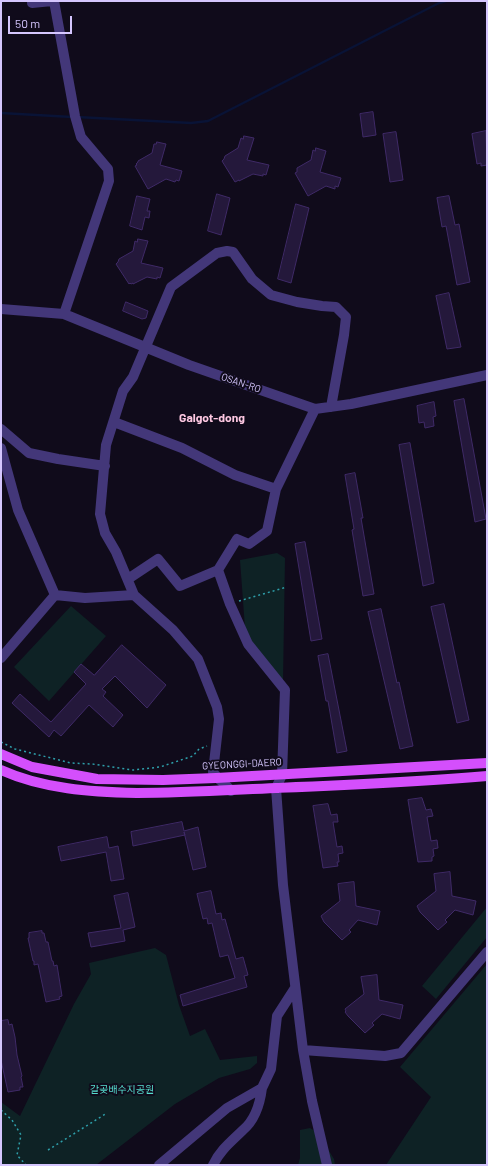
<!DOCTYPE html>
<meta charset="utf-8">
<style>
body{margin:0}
#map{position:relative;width:488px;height:1166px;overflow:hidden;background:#100b1b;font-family:Barlow,sans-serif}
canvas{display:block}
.frame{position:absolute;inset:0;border:2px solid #d5c6fe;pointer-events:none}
.scale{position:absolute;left:8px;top:16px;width:64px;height:18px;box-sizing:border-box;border:2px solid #d5c6fe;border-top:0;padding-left:5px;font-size:12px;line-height:14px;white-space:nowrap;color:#d5c6fe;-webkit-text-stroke:3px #100b1b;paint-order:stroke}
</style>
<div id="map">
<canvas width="488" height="1166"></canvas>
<div class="frame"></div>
<div class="scale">50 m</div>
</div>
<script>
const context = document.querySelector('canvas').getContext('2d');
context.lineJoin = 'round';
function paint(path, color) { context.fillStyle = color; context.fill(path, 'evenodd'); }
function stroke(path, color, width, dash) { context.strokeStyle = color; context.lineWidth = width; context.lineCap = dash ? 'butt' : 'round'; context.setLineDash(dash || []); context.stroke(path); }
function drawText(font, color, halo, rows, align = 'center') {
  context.font = font + ' Barlow,"Noto Sans KR",sans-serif'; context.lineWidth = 4; context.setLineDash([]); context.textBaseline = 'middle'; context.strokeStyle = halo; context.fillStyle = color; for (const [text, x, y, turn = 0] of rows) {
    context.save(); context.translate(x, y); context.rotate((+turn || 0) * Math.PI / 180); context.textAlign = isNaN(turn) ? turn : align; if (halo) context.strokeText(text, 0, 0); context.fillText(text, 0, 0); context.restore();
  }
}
const green = new Path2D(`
 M277 553 285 558 283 682 251 646 245 628 240 560Z
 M71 606 106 636 49 701 14 667Z
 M487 907V937L436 999 422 986Z
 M155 948 166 955 179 1005 190 1036 205 1029 220 1060 257 1056V1063L250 1069 219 1078 175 1104 96 1165H1V1102L20 1116 74 1004 91 974 89 963Z
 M487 964V1165H386L431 1097 400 1067Z
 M310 1128 318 1133 334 1159 335 1165H298L300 1158V1130Z`);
const stream = new Path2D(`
 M1 113 72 117
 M77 117 191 123 208 121 439 3 446 1`);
const building = new Path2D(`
 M373 112 376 135 363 137 360 114Z
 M486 131 487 165 481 166V163L477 164 472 134Z
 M396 132 403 180 390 182 383 134Z
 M244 136 254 138 247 160 269 165 266 175 263 174V176L253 174 239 181V180L235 182 222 161 224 159 225 156 238 148 241 138 243 139Z
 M157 142 166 144 160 165 182 171 179 181 176 180 175 182 166 179 148 189 135 166 137 165 136 164 138 162V161L152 153 154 144H156Z
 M316 148 326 151 320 172 341 178 338 187 335 186V189L326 186 308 196 295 173 297 172V168L311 160 313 150 315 151Z
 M217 194 230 198 221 235 208 231Z
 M137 196 150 199 147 211H150L149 218 145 217 142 230 130 226Z
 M449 196 455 225 459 224 470 282 457 285 446 226 442 227 437 198Z
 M296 204 309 208 291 283 278 279Z
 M138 239 148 241 141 263 163 268 160 278 157 277V279L147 277 133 284V283L131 284 130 283 129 284 116 264 118 262 119 259 133 251 135 241 137 242Z
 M449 293 461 347 447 349 436 296Z
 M126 302 148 311 146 318 142 319 123 311Z
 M464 399 486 519 475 522 454 401Z
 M434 402 436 416 433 417 434 426 425 428 424 422 419 423 417 406Z
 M410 443 434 583 423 586 399 445Z
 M355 473 363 518H361L374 594 363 596 352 530 354 529 345 475Z
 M305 542 322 639 311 641 295 544Z
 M444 604 469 720 457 723 431 607Z
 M381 609 397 683 399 682 413 746 400 749 368 612Z
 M122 645 166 685 147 708 115 676 102 689 106 692 103 696 123 715 113 727 89 705 61 736 54 730 49 737 12 703 20 694 51 722 86 684 74 672 81 664 94 675Z
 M328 654 347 751 337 753 328 701H326L318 656Z
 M422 798 426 810 431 809 433 816 427 817 431 841 437 840 438 848 433 849 434 856 432 857V861L418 862 408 800Z
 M328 804 331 815 337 814 338 822H333L337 847 342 846 343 853 338 854 339 862H337L338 866 323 868 313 806Z
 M182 822 184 831 198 827 206 867 193 870 184 832 185 835 133 846 131 832Z
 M107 837 109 848 118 846 124 879 111 881 106 852 61 861 58 847Z
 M450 872 452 896 476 901 473 915 455 910 445 920 447 922 438 930 420 912 417 906 436 891 434 874Z
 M354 882 356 906 380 911 377 925 358 920 349 930 351 932 342 940 324 922 321 916 340 901 338 884Z
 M211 891 216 914 221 913 222 920 225 919 236 959 243 957 248 975 244 976 247 987 183 1006 180 995 235 978 228 955 220 957 212 923 208 924 207 918 203 919 197 894Z
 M128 893 135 927 123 930 125 941 91 947 88 933 121 928 114 896Z
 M42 931V933H44L46 942H48L52 961H53L54 966 57 965 62 996 59 997 60 999 46 1002 38 964 34 965V961H33L28 938H29V933Z
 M377 975 379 1000 403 1005 400 1019 382 1014 372 1023 374 1025 365 1033 348 1016 345 1012 346 1011 345 1009 364 994 361 977Z
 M8 1020 9 1025 12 1024 15 1037 17 1055 22 1076 21 1077 23 1087H20V1090L8 1092 1 1060V1021Z`);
const path = new Path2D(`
 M239 601 287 587
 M1 742 15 749 71 763 92 764 133 770 160 767 193 756 199 749 207 746
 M223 764 237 767
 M1 1110 12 1120 21 1135 17 1155 26 1165
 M48 1150 107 1113`);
const minor = new Path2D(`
 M32 1V3L52 1
 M54 1 75 116 81 137 108 169 109 181 64 314
 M1 309 64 314 189 365 315 409 351 404 487 375
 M114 422 182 448 235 475 276 489 315 409
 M1 429 29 453 58 459 105 466
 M1 448 18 510 55 595 1 658
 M276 489 267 531 249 544 237 539 218 570 230 604 248 644 285 690 282 775 276 788 283 885 303 1050 385 1056 401 1053 487 952
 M128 579 158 559 180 586 218 570
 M55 595 85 598 134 595
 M231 791C226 784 218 780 213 772L219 719 217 707 198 659 173 630 134 595 116 552 105 533 100 514 106 445 123 391 133 377 171 287 217 253 227 251 233 252 252 279 271 295 297 302 322 306 336 307 346 317 344 335 331 407
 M303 1050 312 1101 327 1165
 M159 1165 227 1108 262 1088 271 1069 277 1016 295 988
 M213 1165C220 1150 232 1141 243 1130 255 1120 260 1104 262 1088`);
const major = new Path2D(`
 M1 754 32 767 97 779 163 780 216 778 487 763
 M1 770C43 789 91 792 137 793 183 793 230 790 276 788 346 785 417 782 487 776`);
const streetNames = [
 ["OSAN-RO",241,383,19],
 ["GYEONGGI-DAERO",242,764,-3]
];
const parkNames = [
 ["갈곶배수지공원",122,1090]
];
const quarterNames = [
 ["Galgot-dong",212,418]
];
paint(green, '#0e2225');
stroke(stream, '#091336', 2.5);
paint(building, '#24183b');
stroke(building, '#3f2a67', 1);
stroke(path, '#2e9faa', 1.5, [2, 3]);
stroke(minor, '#433779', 10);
stroke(major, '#d44ffc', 10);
drawText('10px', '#d5c6fe', '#100b1b', streetNames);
drawText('10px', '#55dbcd', '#100b1b', parkNames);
drawText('bold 12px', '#fec8e2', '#100b1b', quarterNames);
</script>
